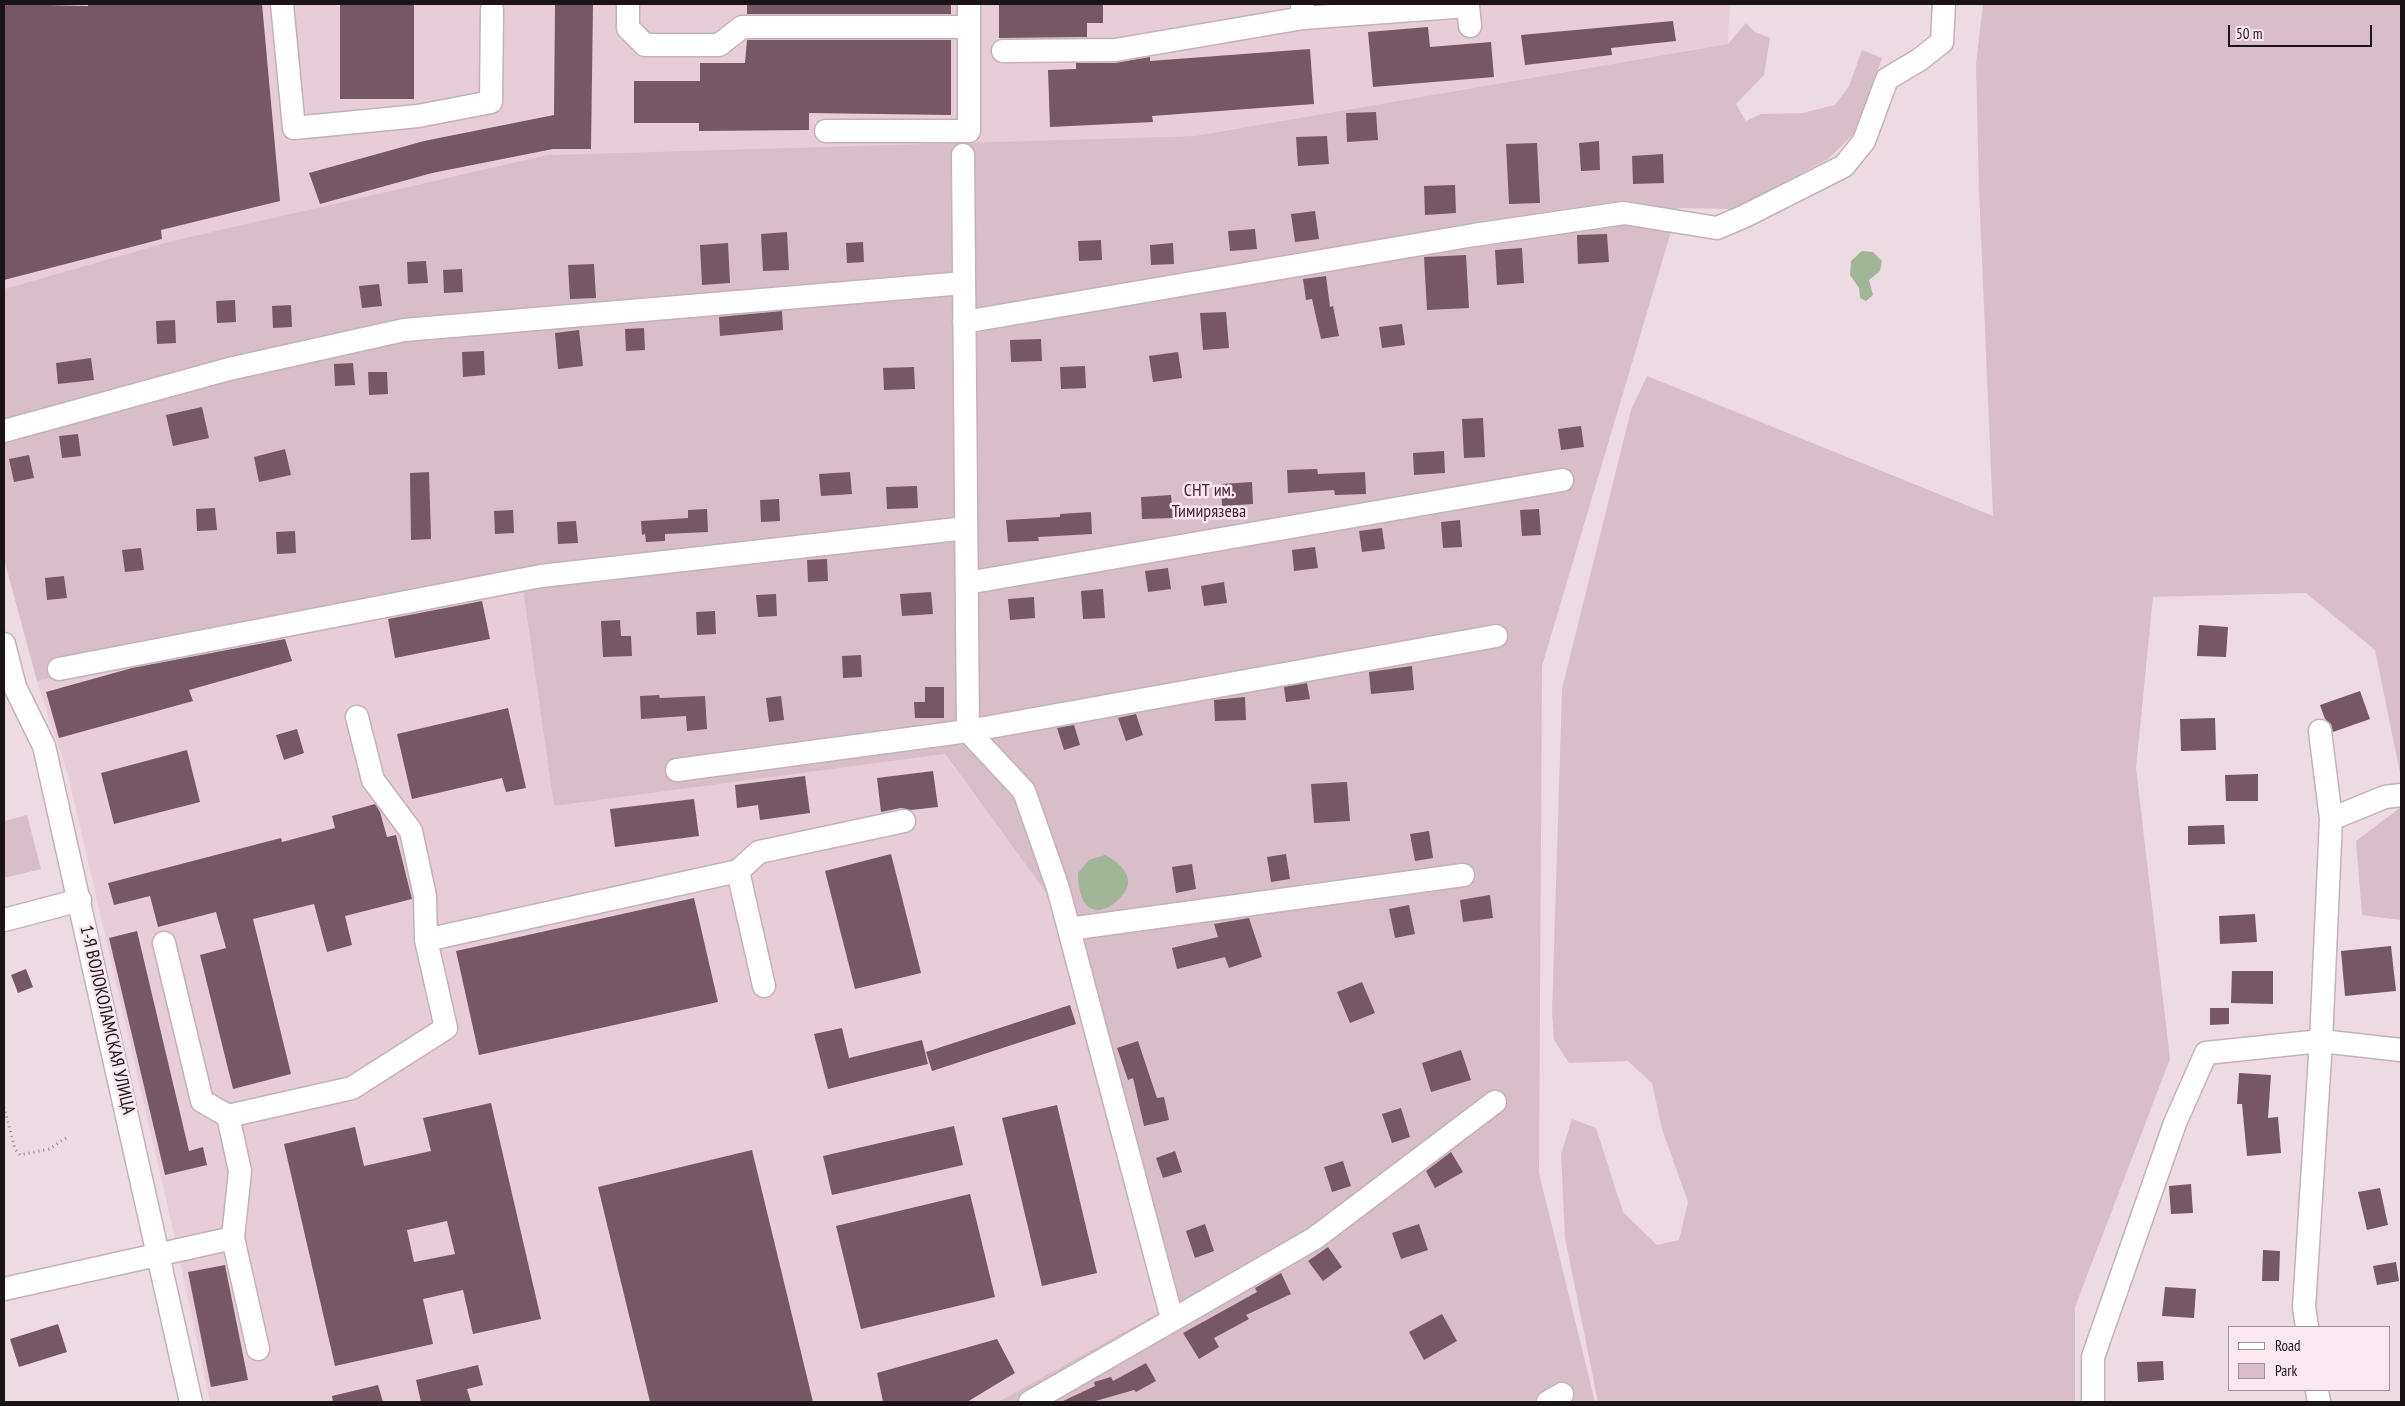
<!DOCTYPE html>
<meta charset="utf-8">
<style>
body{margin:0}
#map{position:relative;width:2405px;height:1406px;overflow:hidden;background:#eddbe3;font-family:"PT Sans Narrow",sans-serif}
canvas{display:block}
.frame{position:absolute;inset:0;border:5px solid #1a1417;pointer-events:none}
.legend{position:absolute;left:2228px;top:1326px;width:162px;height:65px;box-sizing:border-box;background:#fae8f0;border:1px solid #a09399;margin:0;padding:6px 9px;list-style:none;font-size:15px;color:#1a1417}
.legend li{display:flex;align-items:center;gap:10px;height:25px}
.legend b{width:25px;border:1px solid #a09399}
.scale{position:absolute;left:2228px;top:25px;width:144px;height:22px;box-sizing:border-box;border:2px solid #1a1417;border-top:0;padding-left:6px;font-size:15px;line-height:18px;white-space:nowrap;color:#1a1417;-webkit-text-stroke:4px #fae8f0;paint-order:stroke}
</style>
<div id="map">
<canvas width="2405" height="1406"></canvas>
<div class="frame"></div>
<ul class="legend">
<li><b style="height:6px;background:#fff"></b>Road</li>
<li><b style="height:14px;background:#d8bec9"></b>Park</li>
</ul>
<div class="scale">50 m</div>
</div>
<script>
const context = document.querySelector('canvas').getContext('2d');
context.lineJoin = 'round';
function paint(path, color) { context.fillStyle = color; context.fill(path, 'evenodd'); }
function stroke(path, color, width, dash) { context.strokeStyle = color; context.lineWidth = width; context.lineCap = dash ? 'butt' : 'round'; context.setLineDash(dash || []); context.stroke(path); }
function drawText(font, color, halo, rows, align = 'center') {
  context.font = font + ' "PT Sans Narrow",sans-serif'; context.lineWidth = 5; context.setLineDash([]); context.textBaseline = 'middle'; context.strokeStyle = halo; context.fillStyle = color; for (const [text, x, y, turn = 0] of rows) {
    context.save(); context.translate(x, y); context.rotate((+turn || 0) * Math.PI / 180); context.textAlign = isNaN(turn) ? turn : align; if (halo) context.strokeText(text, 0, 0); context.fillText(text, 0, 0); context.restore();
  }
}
const built = new Path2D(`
 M4 4H1730L1728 44 1195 136 547 155 172 241 4 289Z
 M523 581 554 806 944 754 1047 894 1158 1313 998 1402H210L178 1251 68 775 37 681Z`);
const green = new Path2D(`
 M1983 4H2401V778L2375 650 2306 593 2153 597 2136 768 2170 1059 2075 1307V1402H1598L1565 1238 1561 1154 1572 1119 1596 1128 1623 1212 1657 1245 1679 1240 1688 1202 1662 1129 1652 1083 1628 1061 1569 1063 1554 1040 1552 1013 1562 689 1631 410 1647 376 1993 516 1979 190 1976 64Z
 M1746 23 1755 32 1770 38 1764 75 1736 104 1746 121 1761 114 1803 113 1835 105 1849 86 1862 50 1882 58 1856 132 1828 159 1734 209 1678 208 1542 666 1539 1173 1595 1402H998L1158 1313 1047 894 945 754 554 806 522 581 37 681 4 559V289L172 241 547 155 1195 136 1728 44Z
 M2401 807V920L2362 915 2356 841Z
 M27 815 41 869 4 878V821Z`);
const water = new Path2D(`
 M1862 251 1873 252 1882 261 1880 271 1869 280 1873 295 1866 301 1860 298 1859 288 1850 275 1851 261Z
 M1105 855C1115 860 1127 869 1128 880 1131 899 1079 940 1078 873L1089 860Z`);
const building = new Path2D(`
 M4 4 88 6V4H262L280 201 161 230 162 239 4 280Z
 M340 4H414V99H340Z
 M555 4H593L591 149H553L432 173 320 204 309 173 424 141 554 115Z
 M747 4H951V14H747Z
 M999 4H1103V23H1087V37L999 38Z
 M1673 21 1676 41 1611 48 1612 55 1525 65 1521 35Z
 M1428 27 1430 47 1491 42 1494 77 1373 87 1368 32Z
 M747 40H951V115L809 113V130L699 131V123H634V81H700V63H745Z
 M1310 49 1314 104 1152 116 1153 122 1050 127 1048 70 1076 69V63H1115L1150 57V61Z
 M1376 112 1378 140 1347 142 1346 113Z
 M1327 136 1329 164 1298 166 1296 137Z
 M1599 141 1600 170 1581 171 1579 143Z
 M1537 143 1540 203 1509 204 1506 144Z
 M1663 154 1664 183 1633 184 1632 156Z
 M1455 185 1456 213 1425 215 1424 186Z
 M1315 211 1319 239 1295 242 1291 214Z
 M1255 229 1257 249 1230 251 1228 231Z
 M787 232 789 270 763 271 761 234Z
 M1607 234 1609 262 1578 264 1577 235Z
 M1101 240 1102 260 1079 261 1078 241Z
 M863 242 864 262 847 263 846 243Z
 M728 243 730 283 702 285 700 245Z
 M1173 243 1174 264 1151 265 1150 245Z
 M1522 248 1524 283 1497 285 1495 250Z
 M1466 255 1469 308 1427 310 1424 257Z
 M426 261 428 283 408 284 407 262Z
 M594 264 596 298 570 299 568 265Z
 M462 269 463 292 444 293 443 270Z
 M1326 276 1330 307 1333 306 1339 336 1321 339 1312 299 1306 300 1303 279Z
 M379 284 382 306 362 308 359 286Z
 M235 300 236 322 217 323 216 301Z
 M291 305 292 327 273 328 272 306Z
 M782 311 783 330 720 336 719 317Z
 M1226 312 1229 348 1203 350 1200 313Z
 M175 320 176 343 157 344 156 321Z
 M1402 324 1405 345 1382 348 1379 327Z
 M644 328 645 350 626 351 625 329Z
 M579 330 583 366 558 369 555 333Z
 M1041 339 1042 361 1011 362 1010 340Z
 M484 351 485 375 463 377 462 352Z
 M1178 352 1182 378 1153 382 1149 356Z
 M91 358 94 380 58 384 56 363Z
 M353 363 355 385 335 386 334 364Z
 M1085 366 1086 388 1061 389 1060 367Z
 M914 367 915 389 884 390 883 368Z
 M368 372H387L388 394 369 395Z
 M202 407 209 438 173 446 166 415Z
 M1483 418 1485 457 1464 458 1462 419Z
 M1581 426 1584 447 1561 450 1558 429Z
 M78 434 81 456 62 458 59 436Z
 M285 449 291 475 259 482 254 457Z
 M1444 451 1445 473 1414 475 1413 453Z
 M29 455 34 478 14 482 9 459Z
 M1317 469 1318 474 1365 472 1366 494 1335 495 1334 490 1288 493 1287 470Z
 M429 472 431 539 411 540 410 473Z
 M850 472 852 494 821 496 819 474Z
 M1252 482 1253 504 1222 506 1221 484Z
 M917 486 918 508 887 509 886 487Z
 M1171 495 1173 518 1142 519 1141 497Z
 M779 499 780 521 761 522 760 500Z
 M215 508 217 530 197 531 196 509Z
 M707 509 708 532 665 534V541L646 542 645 534 642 535 641 521 688 518V510Z
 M1539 509 1541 535 1522 536 1520 510Z
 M513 510 514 533 495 534 494 511Z
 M1091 512 1092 534 1038 537 1039 541 1008 542 1006 520 1060 517V514Z
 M1460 520 1462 547 1443 548 1441 522Z
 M576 521 578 543 558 544 557 522Z
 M1382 528 1385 549 1362 552 1359 531Z
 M295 531 296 553 277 554 276 532Z
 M1315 547 1318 568 1294 571 1292 550Z
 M141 548 144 570 125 572 122 550Z
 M827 559 828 581 808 582 807 560Z
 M1168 568 1171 589 1148 592 1145 571Z
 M64 576 67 598 47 600 45 578Z
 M1224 582 1227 603 1204 606 1201 586Z
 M1103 589 1105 618 1083 619 1081 591Z
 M931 592 933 614 902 616 900 594Z
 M776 594 777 616 758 617 756 595Z
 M1034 597 1035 618 1010 620 1008 599Z
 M482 601 490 639 395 658 388 619Z
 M715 611 716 634 697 635 696 612Z
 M620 620 621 636H631L632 656 603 657 601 621Z
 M2199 625 2228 627 2226 657 2197 656Z
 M285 639 292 661 189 690 193 701 59 738 46 692 132 668Z
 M861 655 862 677 843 678 842 656Z
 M1412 666 1414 690 1371 694 1369 672Z
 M1307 683 1310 699 1286 702 1284 687Z
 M925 687H944V718H915L914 702H925Z
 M2360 691 2370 719 2333 732 2331 724 2325 719 2320 705Z
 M659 695 660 698 705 696 707 729 687 731 686 716 641 719 640 696Z
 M781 696 784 720 769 722 766 698Z
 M1245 697 1246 720 1215 721 1214 700Z
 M508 708 526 788 506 792 502 778 412 799 397 734Z
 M1136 714 1143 735 1126 741 1118 718Z
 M2215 718 2216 750 2181 751 2180 719Z
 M1074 725 1080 745 1064 750 1057 728Z
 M297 729 304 753 284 760 276 735Z
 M187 750 200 802 114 824 101 773Z
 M933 771 938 807 911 810 901 808 881 812 877 778Z
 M2258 774V801H2226L2225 775Z
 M805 776 810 813 760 820 758 805 737 808 735 785Z
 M1347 782 1350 821 1314 823 1311 784Z
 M694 799 699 836 615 847 610 809Z
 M375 804 380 812 387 837 396 835 412 899 345 916 352 945 327 952 314 904 253 919 291 1074 233 1089 200 955 226 948 216 912 158 927 150 896 114 905 108 883 281 838 282 842 335 828 332 816Z
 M2224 825 2225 844 2188 845V826Z
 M1429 831 1433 858 1415 861 1410 834Z
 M891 854 921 973 855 989 825 871Z
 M1286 854 1290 879 1271 882 1267 857Z
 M1192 864 1196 889 1176 893 1172 867Z
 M1490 895 1493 918 1463 922 1460 900Z
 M694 898 718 1002 479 1055 456 951Z
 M1409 905 1415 934 1395 938 1389 909Z
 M2255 914 2257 942 2220 944 2219 916Z
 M1249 918 1262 957 1229 968 1225 957 1177 969 1172 948 1218 937 1214 924Z
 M137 931 189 1151 203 1147 207 1165 165 1175 109 938Z
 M2391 946 2396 991 2345 996 2341 951Z
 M26 969 33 987 18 993 11 975Z
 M2232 971H2273V1004L2231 1003Z
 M1362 982 1375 1013 1350 1023 1337 992Z
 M1070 1005 1076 1024 932 1071 926 1052Z
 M2210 1008H2229V1024L2210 1025Z
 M842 1028 849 1058 922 1040 928 1064 828 1089 814 1034Z
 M1138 1041 1157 1098 1164 1097 1169 1120 1144 1126 1133 1078 1128 1080 1117 1048Z
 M1461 1050 1471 1080 1431 1092 1422 1063Z
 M2239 1073 2271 1075 2268 1118 2278 1117 2281 1153 2247 1156 2242 1104H2237Z
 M491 1103 541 1319 473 1334 463 1290 423 1299 433 1344 335 1366 284 1144 355 1127 364 1166 431 1151 423 1118ZM447 1221 455 1254 414 1262 407 1230Z
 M1057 1105 1097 1273 1042 1286 1002 1118Z
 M1401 1108 1410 1137 1392 1143 1382 1114Z
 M954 1126 963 1165 832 1195 823 1156Z
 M752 1150 813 1402H650L598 1187Z
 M1175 1151 1182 1172 1163 1178 1156 1158Z
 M1451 1152 1463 1172 1435 1188 1426 1171Z
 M1343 1161 1351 1186 1332 1192 1324 1167Z
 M2191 1184 2193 1213 2171 1214 2169 1186Z
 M2380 1188 2388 1225 2367 1230 2358 1192Z
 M970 1194 995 1297 861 1329 836 1226Z
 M1205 1224 1214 1251 1195 1258 1186 1231Z
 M1419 1224 1428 1250 1401 1259 1392 1233Z
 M1328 1247 1342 1267 1323 1281 1308 1261Z
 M2263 1250 2280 1251 2279 1281H2262Z
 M2396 1262 2399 1281 2377 1285 2373 1266Z
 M225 1265 248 1380 211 1387 188 1272Z
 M1281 1273 1291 1294 1246 1315 1249 1319 1214 1338 1219 1347 1199 1359 1183 1333 1257 1292 1255 1288Z
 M2165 1287 2196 1289 2194 1318 2162 1316Z
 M1442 1314 1457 1341 1424 1360 1409 1332Z
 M58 1324 67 1352 19 1367 10 1339Z
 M997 1339 1015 1373 967 1402H883L877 1373Z
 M2163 1361 2164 1380 2138 1382 2137 1362Z
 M1146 1363 1156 1381 1136 1392 1134 1390 1092 1402H1061L1095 1386 1094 1382 1111 1377 1113 1381Z
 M478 1365 483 1385 467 1389 471 1402H421L416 1380Z
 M378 1385 383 1402H333L332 1396Z`);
const path = new Path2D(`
 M4 1107 15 1149 20 1155 49 1149 66 1138`);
const minor = new Path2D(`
 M282 4 294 128 418 116 491 102 492 10
 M628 4V28L645 45H719L742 27H969
 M1303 18 1468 6 1470 26
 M1003 51 1115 50 1303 18 1302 4
 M826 131H969V4
 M963 155 968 731 1024 791 1058 888 1172 1319
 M964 322 1474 235 1624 213 1717 228 1745 216 1844 166 1864 141 1887 79 1919 60 1942 42 1944 4
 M4 431 229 369 404 330 964 283
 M967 583 1562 480
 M4 644 15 687 44 746 191 1402
 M59 669 541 576 966 528
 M357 717 373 780 411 831 425 896 426 940
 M2320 731 2331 819
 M677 770 968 731 1496 636
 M738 871 759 852 904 821
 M4 920 80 900
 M1069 929 1463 875
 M164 943 202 1101 228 1116
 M233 1238 240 1171 228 1116 352 1088 446 1028 426 940 738 871 764 986
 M4 1289 233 1238 258 1349
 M2307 1327 2304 1307 2321 1041 2331 819 2385 797 2401 795
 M2317 1390 2319 1402
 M1030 1402 1315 1238 1495 1102
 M1548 1402 1562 1394
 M2093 1402V1357L2175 1123 2206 1053 2321 1041 2401 1050`);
const parkNames = [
 ["СНТ им.",1209,491],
 ["Тимирязева",1209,512]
];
const streetNames = [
 ["1-Я ВОЛОКОЛАМСКАЯ УЛИЦА",107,1020,77]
];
paint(built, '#e6cdd8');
paint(green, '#d8bec9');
paint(water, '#a2b598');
paint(building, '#755765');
stroke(minor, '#c3b2b9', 25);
stroke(path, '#95888d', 3, [1, 4]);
stroke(minor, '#fff', 22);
drawText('18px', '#491c34', '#fae8f0', parkNames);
drawText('18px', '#1a1417', '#fae8f0', streetNames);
</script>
